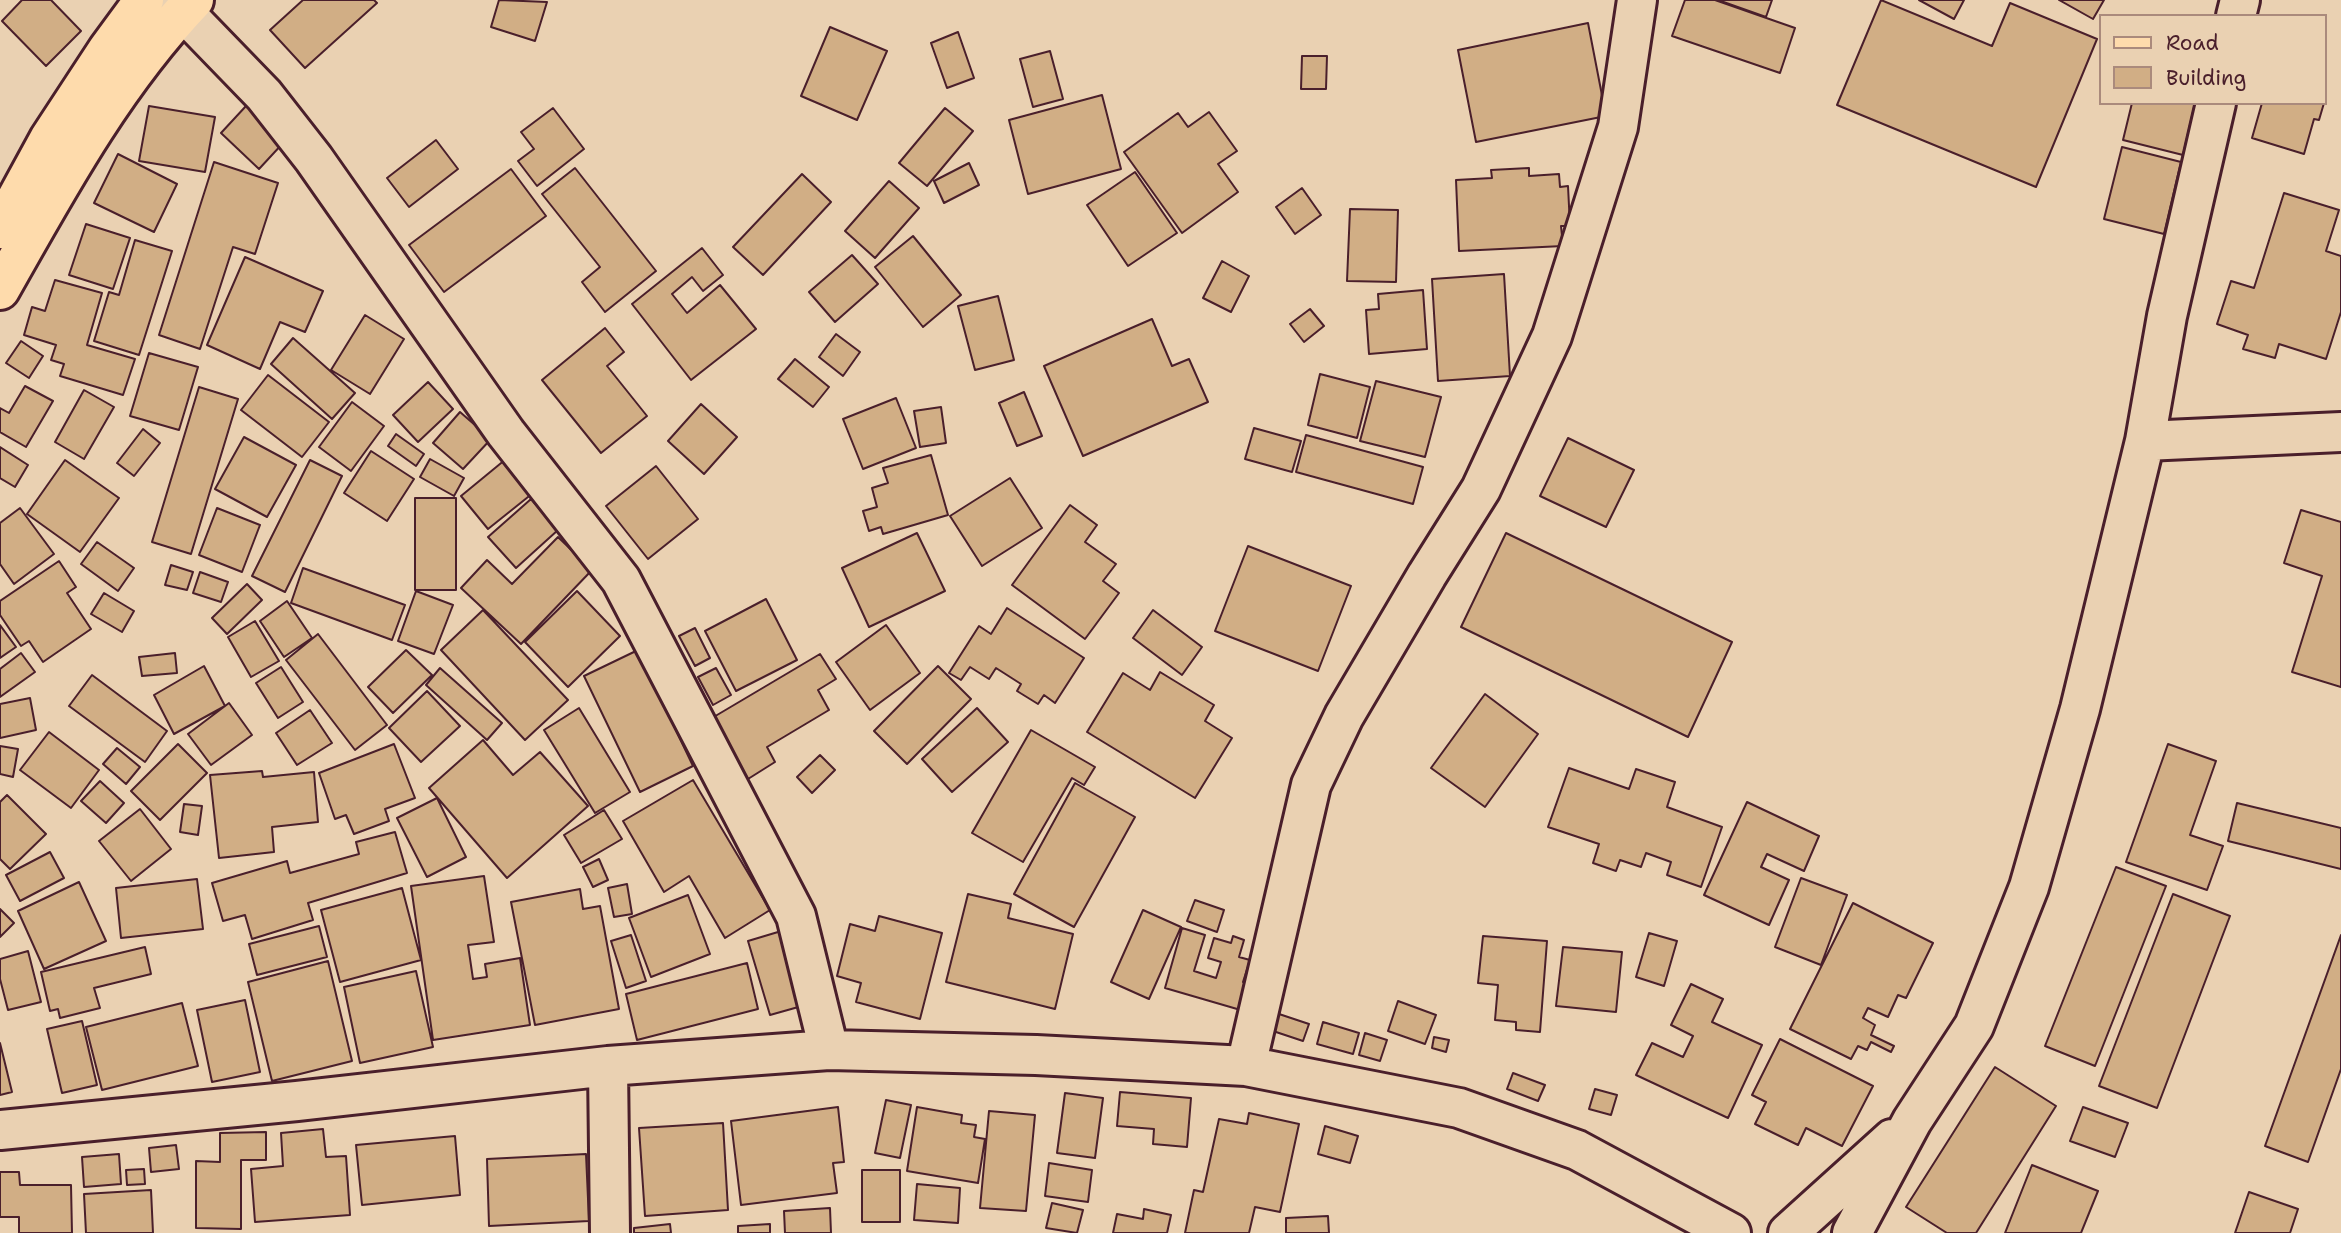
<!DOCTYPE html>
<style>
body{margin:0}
#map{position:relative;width:2341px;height:1233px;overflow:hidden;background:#ead1b2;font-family:"Shantell Sans",sans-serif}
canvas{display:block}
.legend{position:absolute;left:2099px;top:14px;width:228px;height:91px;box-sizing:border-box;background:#ead1b2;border:2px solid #aa8a7c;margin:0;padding:9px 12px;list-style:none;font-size:21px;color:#4a1f2b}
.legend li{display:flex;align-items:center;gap:14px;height:35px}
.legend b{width:35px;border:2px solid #aa8a7c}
</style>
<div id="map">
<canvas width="2341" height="1233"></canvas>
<ul class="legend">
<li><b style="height:9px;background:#fedbac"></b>Road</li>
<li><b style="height:19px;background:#d1ae85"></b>Building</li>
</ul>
</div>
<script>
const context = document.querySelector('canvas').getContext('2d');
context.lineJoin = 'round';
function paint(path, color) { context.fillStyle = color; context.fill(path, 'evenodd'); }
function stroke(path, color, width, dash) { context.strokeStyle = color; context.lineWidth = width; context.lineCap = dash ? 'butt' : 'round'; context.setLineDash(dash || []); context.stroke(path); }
const building = new Path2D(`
 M22 0H51L81 31 46 66 2 21Z
 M303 0H374L377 3 305 68 270 30Z
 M499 0 547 2 535 41 491 27Z
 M1685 0H1715L1795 28 1780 73 1672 36Z
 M1718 0H1772L1766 17Z
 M1881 0 1992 46 2010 3 2097 39 2036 187 1837 105Z
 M1919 0H1964L1954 19Z
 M2059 0H2104L2093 19Z
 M1588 23 1606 116 1476 142 1458 50Z
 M830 27 887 51 857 120 801 96Z
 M958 32 974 78 947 88 931 43Z
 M1050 51 1063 99 1033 107 1020 59Z
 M1302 56H1327L1326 89H1301Z
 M1102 95 1121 169 1028 194 1009 120Z
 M2132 103H2195L2183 155 2123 140Z
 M2262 103H2324L2319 120 2314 119 2304 154 2252 138Z
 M149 106 215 117 205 172 139 161Z
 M246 106 284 142 259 169 221 133Z
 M553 108 584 149 537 186 518 161 534 149 521 132Z
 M945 108 973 131 927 186 899 163Z
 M1209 112 1237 151 1218 164 1238 192 1182 233 1124 152 1178 113 1188 127Z
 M436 140 458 169 409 207 387 178Z
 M2122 147 2181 162 2164 234 2104 219Z
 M118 154 177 184 154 232 94 203Z
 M214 162 278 183 255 254 233 247 200 349 159 335Z
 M969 163 979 185 944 203 934 181Z
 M575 168 656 271 605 312 582 282 600 267 542 194Z
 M1529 168V176L1559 174 1560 187 1568 186 1570 226H1561L1563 246 1459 251 1456 180 1492 178 1491 170Z
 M511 169 546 216 444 292 409 245Z
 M1135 172 1177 233 1128 266 1087 205Z
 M802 174 831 202 763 275 733 247Z
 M889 181 919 208 875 258 845 231Z
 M1302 188 1321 215 1295 234 1276 207Z
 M2284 193 2339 210 2326 251 2341 256V312L2326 359 2279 344 2275 358 2243 349 2248 335 2217 324 2231 281 2254 288Z
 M1350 209 1398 210 1396 282 1347 281Z
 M86 224 130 238 113 289 69 275Z
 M913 236 961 295 923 327 875 267Z
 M135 240 172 251 139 355 94 341 109 292 119 295Z
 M702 248 723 275 703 291 692 277 672 294 687 313 720 285 756 329 691 380 632 304Z
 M852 255 878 284 835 322 809 292Z
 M245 257 323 291 305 332 280 322 260 369 207 345Z
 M1222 261 1249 276 1231 312 1203 298Z
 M1504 274 1510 376 1438 381 1432 279Z
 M55 280 102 293 87 345 135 359 123 395 60 376 64 364 51 360 56 345 24 335 32 307 45 311Z
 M1423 290 1427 349 1369 354 1366 310 1379 309 1378 294Z
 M998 296 1014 360 975 370 958 306Z
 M1310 309 1324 326 1304 342 1290 324Z
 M365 315 404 339 370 394 331 370Z
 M1152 319 1172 366 1189 359 1208 402 1083 456 1044 366Z
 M605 328 624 352 607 366 647 416 601 453 542 380Z
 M836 334 860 352 843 376 819 357Z
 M293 338 355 393 332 419 271 364Z
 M21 341 43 356 29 378 6 363Z
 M149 353 198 367 179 430 130 416Z
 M795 359 829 387 813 407 778 379Z
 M1320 374 1370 387 1357 438 1308 425Z
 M268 375 329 422 302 457 241 410Z
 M1376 381 1441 397 1425 457 1360 441Z
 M428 382 453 409 418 442 393 415Z
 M25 386 53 401 26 447 0 432V408L9 413Z
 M199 387 238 399 191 554 152 542Z
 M84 390 114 407 84 459 55 442Z
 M1024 392 1042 436 1017 446 999 403Z
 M896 398 916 448 863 469 843 419Z
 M352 402 384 426 351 471 319 447Z
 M701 404 737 437 704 474 668 441Z
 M941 407 946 443 920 447 914 411Z
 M460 412 491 439 463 469 433 443Z
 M1254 428 1301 441 1292 472 1245 459Z
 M143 429 160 443 134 476 117 463Z
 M396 434 424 454 416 466 388 446Z
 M1306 435 1423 467 1413 504 1296 472Z
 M244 437 296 465 267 517 215 489Z
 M1568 438 1634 470 1606 527 1540 496Z
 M0 447 28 465 15 487 0 478Z
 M371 451 414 479 387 521 344 493Z
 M931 455 948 515 883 534 881 527 869 531 863 511 877 507 872 488 888 483 883 468Z
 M430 459 464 478 454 496 420 477Z
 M506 459 533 493 488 529 461 496Z
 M65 460 119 498 80 552 27 514Z
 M310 460 342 476 285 592 252 576Z
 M656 466 698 519 648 559 606 506Z
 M1010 478 1042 528 982 566 950 516Z
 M415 498H456V590H415Z
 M531 499 558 530 516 568 488 537Z
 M1070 505 1097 525 1085 542 1116 564 1103 581 1119 593 1085 639 1012 585Z
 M20 508 54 554 14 584 0 564V523Z
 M217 508 260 525 242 572 199 555Z
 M2301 510 2341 522V687L2292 672 2322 576 2284 563Z
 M917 533 945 591 869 627 842 568Z
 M1506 533 1732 642 1688 737 1461 627Z
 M558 537 592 570 521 644 461 588 487 560 512 584Z
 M97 542 134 568 118 591 81 564Z
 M1248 546 1351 586 1318 671 1215 631Z
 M59 561 76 587 67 593 91 629 43 662 29 641 21 646 0 615V601Z
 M171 565 193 572 187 590 165 585Z
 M303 568 405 605 392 640 291 603Z
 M200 572 228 582 221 602 193 593Z
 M247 584 262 600 227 634 212 618Z
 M416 591 453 605 434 654 398 641Z
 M577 591 620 636 568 687 525 642Z
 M104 593 134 611 122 632 91 614Z
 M766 599 797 660 736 691 705 631Z
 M287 601 312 638 284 657 260 621Z
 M1007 608 1084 658 1055 703 1044 695 1038 704 1017 691 1021 684 996 668 989 679 970 667 961 680 949 673 979 626 991 634Z
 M483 610 568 700 525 740 441 650Z
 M1153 610 1202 647 1182 675 1133 638Z
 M255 621 279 661 251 677 228 637Z
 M0 625 16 647 0 658Z
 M886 625 920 673 870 710 836 662Z
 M695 628 710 658 695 666 679 636Z
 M318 634 387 725 355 750 286 660Z
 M406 650 432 675 393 713 368 687Z
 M638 650 693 766 640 792 584 676Z
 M21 653 35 672 0 697V669Z
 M175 653 177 673 142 676 139 657Z
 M820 654 836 679 818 690 829 710 767 747 775 762 748 779 712 718Z
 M204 666 225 706 174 734 154 695Z
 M938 666 971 699 907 764 874 731Z
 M281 667 303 702 278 718 256 683Z
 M440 668 502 723 487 740 426 685Z
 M716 668 731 695 713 705 698 677Z
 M1160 672 1214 705 1205 721 1232 738 1195 798 1087 732 1123 673 1150 690Z
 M92 675 167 731 145 762 69 706Z
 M427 691 460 726 421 762 389 728Z
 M1485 694 1538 734 1485 807 1431 768Z
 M30 698 36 730 0 738V704Z
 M229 703 252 735 211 765 188 734Z
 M579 708 630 792 595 813 544 730Z
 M977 708 1008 742 952 792 922 759Z
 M310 710 332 743 297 765 276 733Z
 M1031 730 1095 767 1084 785 1072 778 1023 862 972 833Z
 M49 732 99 770 71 808 20 770Z
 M483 740 513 775 540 752 588 806 507 878 429 788Z
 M178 744 207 773 160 820 131 791Z
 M394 744 415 798 385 809 389 821 354 834 346 815 335 819 319 773Z
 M2168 744 2216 761 2190 835 2223 846 2207 890 2126 862Z
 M0 746 18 749 13 777 0 774Z
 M117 748 140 767 126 784 103 764Z
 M820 755 835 770 812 793 797 777Z
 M1569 768 1629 789 1636 769 1675 782 1667 807 1722 827 1701 887 1667 875 1671 862 1646 853 1641 867 1620 860 1616 871 1593 863 1599 844 1548 827Z
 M262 771 263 777 314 772 318 822 272 827 274 852 219 858 210 775Z
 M693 780 770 910 725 938 689 876 664 892 623 821Z
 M100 781 124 803 106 823 81 801Z
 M1075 783 1135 817 1074 927 1014 894Z
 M7 795 46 834 10 869 0 859V802Z
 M437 798 466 857 427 877 397 818Z
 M1747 802 1819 836 1804 871 1767 854 1761 867 1789 880 1769 925 1704 895Z
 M2237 803 2341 828V869L2228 841Z
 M184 804 202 806 198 835 180 832Z
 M140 809 171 849 131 881 99 841Z
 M604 810 622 839 581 863 564 835Z
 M395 832 407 873 308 903 313 920 252 939 245 915 223 921 212 883 287 861 290 873 359 854 356 842Z
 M50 852 64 878 20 901 6 875Z
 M599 859 608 880 593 887 583 867Z
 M2116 867 2166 886 2095 1066 2045 1046Z
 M484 876 494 942 468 945 473 979 487 977 485 964 520 958 530 1025 433 1040 411 886Z
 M1801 878 1847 895 1821 965 1775 947Z
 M197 879 203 929 121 938 116 888Z
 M79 882 106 941 44 969 18 911Z
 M627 884 632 914 614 917 608 888Z
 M402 888 421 960 340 982 321 910Z
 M580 889 583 909 600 906 619 1009 535 1025 511 902Z
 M968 894 1011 904 1008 918 1073 934 1055 1009 946 982Z
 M2173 894 2230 916 2157 1108 2099 1086Z
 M688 895 710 954 651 977 629 918Z
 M1195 900 1224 910 1217 932 1187 921Z
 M1853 903 1933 943 1906 998 1898 995 1888 1017 1868 1008 1863 1018 1875 1025 1871 1035 1894 1046 1891 1052 1871 1042 1867 1050 1858 1046 1851 1059 1790 1029Z
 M0 909 14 923 0 937Z
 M1143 910 1181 927 1149 999 1111 982Z
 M879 916 942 933 920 1019 856 1002 861 983 837 976 850 924 875 931Z
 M319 926 327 957 257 975 249 944Z
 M1182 928 1205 935 1194 971 1216 978 1221 962 1208 958 1214 938 1231 943 1233 936 1244 940 1239 957 1250 960 1243 982 1252 984 1244 1011 1165 988Z
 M788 929 809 1004 770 1015 748 941Z
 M1649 933 1677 941 1664 986 1636 977Z
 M631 935 646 981 626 988 611 941Z
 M2341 935V1069L2308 1162 2265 1146Z
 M1483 936 1547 941 1540 1032 1516 1030V1022L1495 1020 1498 985 1478 983Z
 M145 947 151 974 94 988 100 1008 60 1018 58 1009 50 1011 41 972Z
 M1563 947 1622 952 1616 1012 1556 1006Z
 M28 951 41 1002 8 1010 0 979V959Z
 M328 961 352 1061 272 1081 248 982Z
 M747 963 758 1009 637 1040 626 994Z
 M416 971 433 1047 360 1063 344 987Z
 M1691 984 1723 999 1712 1022 1762 1045 1728 1118 1636 1075 1652 1043 1683 1057 1693 1036 1671 1025Z
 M245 1000 260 1072 212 1082 197 1010Z
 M1398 1001 1436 1015 1425 1044 1388 1031Z
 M182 1003 198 1066 102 1090 86 1027Z
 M1276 1013 1309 1024 1303 1041 1270 1030Z
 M82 1021 97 1085 62 1093 47 1029Z
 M1323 1022 1359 1033 1353 1054 1317 1044Z
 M1365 1033 1387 1040 1380 1061 1359 1055Z
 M1434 1037 1449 1040 1446 1052 1432 1048Z
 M1780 1039 1873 1086 1842 1146 1806 1128 1798 1145 1755 1124 1766 1102 1752 1095Z
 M0 1043 12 1092 0 1095Z
 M1995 1067 2056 1106 1976 1233H1947L1906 1207Z
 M1513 1073 1545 1085 1538 1101 1507 1089Z
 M1595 1089 1617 1095 1611 1115 1589 1109Z
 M1120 1092 1191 1098 1187 1147 1153 1144 1154 1129 1117 1126Z
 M1065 1093 1103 1098 1095 1158 1057 1153Z
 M886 1100 911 1105 900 1158 875 1153Z
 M838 1107 844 1162 833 1163 837 1193 741 1205 731 1121Z
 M917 1107 962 1115 961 1123 976 1125 974 1137 985 1139 978 1183 907 1171Z
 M2083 1107 2128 1123 2115 1157 2070 1141Z
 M989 1111 1035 1115 1026 1211 980 1208Z
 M1249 1113 1299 1124 1280 1212 1255 1207 1249 1233H1185L1194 1190 1203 1192 1219 1119 1247 1124Z
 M723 1123 728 1210 645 1216 639 1128Z
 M1325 1126 1358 1136 1350 1163 1318 1154Z
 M323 1129 326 1157 346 1156 350 1215 255 1222 251 1169 283 1166 281 1133Z
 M266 1132V1160H241V1229L196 1228V1161L220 1162V1133Z
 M455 1136 460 1195 362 1205 356 1145Z
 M176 1145 179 1169 151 1172 149 1148Z
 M119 1154 121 1184 84 1187 82 1157Z
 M586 1154 589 1221 489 1226 487 1159Z
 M1049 1163 1092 1170 1088 1202 1045 1196Z
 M2032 1165 2098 1191 2081 1233H2005Z
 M144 1169 145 1184 127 1185 126 1170Z
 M862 1170H900V1222H862Z
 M0 1172H19L20 1185H71L72 1233H19V1217H0Z
 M917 1184 960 1188 958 1223 914 1220Z
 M151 1190 153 1233H86L84 1194Z
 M2249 1192 2298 1209 2290 1233H2235Z
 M1052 1203 1083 1210 1077 1233 1046 1228Z
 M830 1208 831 1233H785L784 1211Z
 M1144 1209 1171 1215 1167 1233H1113L1117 1214 1143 1219Z
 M1328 1216 1329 1233H1286V1218Z
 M670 1224 671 1233H634V1228Z
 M770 1224V1233H738V1226Z`);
const minor = new Path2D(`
 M172 0 264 95 314 159 506 433 621 580 796 916 829 1050
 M2236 16 2240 0
 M2145 441 2341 432
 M608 1066 610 1233
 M1246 1066 1311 785 1344 716 1427 575 1481 489 1552 336 1618 127 1637 0
 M0 1130 297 1101 608 1066 829 1050 1036 1055 1246 1066 1459 1108 1577 1150 1731 1233
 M1788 1233 1892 1139
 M1852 1233 1912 1121 1974 1026 2029 887 2080 709 2145 441 2167 316 2216 103`);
const major = new Path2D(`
 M0 229 49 139 108 49 144 0
 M0 290C57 189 113 85 194 0`);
paint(building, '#d1ae85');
stroke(building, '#4a1f2b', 2);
stroke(minor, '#4a1f2b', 44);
stroke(major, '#4a1f2b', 44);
stroke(minor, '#ead1b2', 38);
stroke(major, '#fedbac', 38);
</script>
